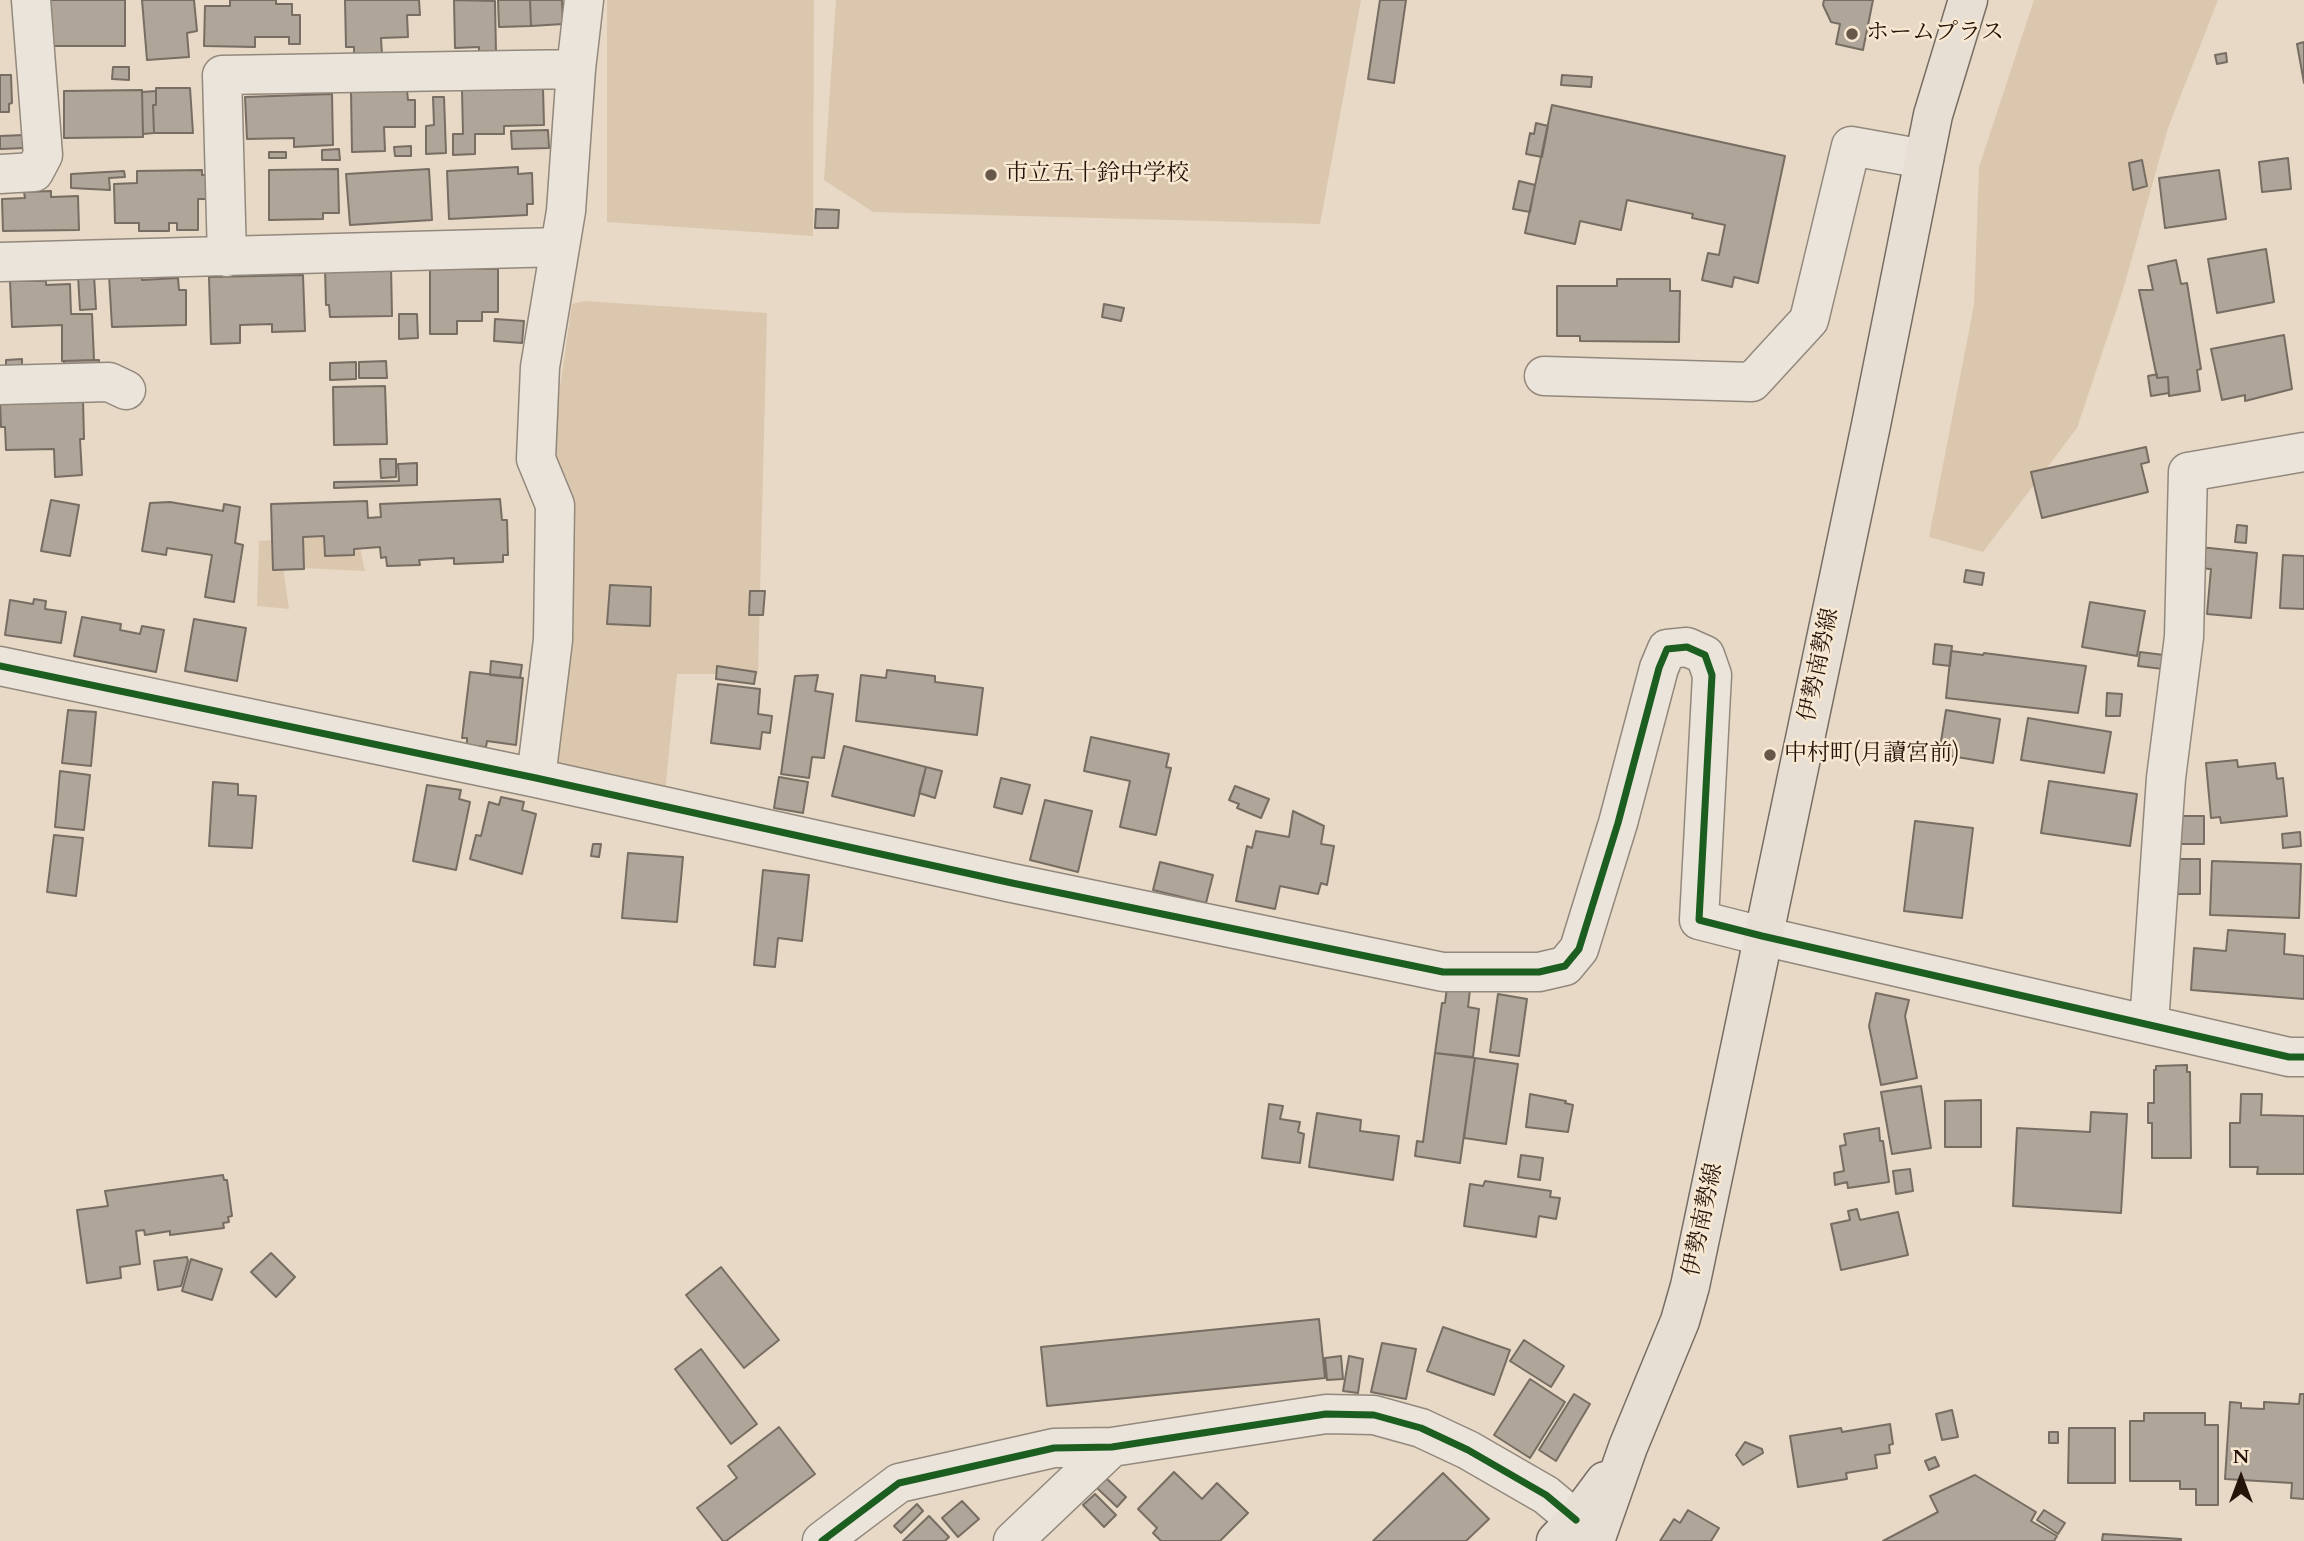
<!DOCTYPE html>
<meta charset="utf-8">
<style>
body{margin:0}
#map{position:relative;width:2304px;height:1541px;overflow:hidden;background:#e7d9c6;font-family:Cardo,serif}
canvas{display:block}
.north{position:absolute;left:2206px;top:1443px;width:70px;height:70px;-webkit-text-stroke:5px #f8e8d2;paint-order:stroke;rotate:0deg;font-size:19px;font-weight:700;line-height:28px;text-align:center;color:#241308}
.north::after{content:'';display:block;margin:auto;width:24px;height:32px;background:#241308;clip-path:polygon(50% 0,100% 100%,50% 72%,0 100%)}
</style>
<div id="map">
<canvas width="2304" height="1541"></canvas>
<div class="north">N</div>
</div>
<script>
const context = document.querySelector('canvas').getContext('2d');
context.lineJoin = 'round';
function paint(path, color) { context.fillStyle = color; context.fill(path, 'evenodd'); }
function stroke(path, color, width, dash) { context.strokeStyle = color; context.lineWidth = width; context.lineCap = dash ? 'butt' : 'round'; context.setLineDash(dash || []); context.stroke(path); }
function drawText(font, color, halo, rows, align = 'center') {
  context.font = font + ' Cardo,"Noto Serif JP",serif'; context.lineWidth = 5; context.setLineDash([]); context.textBaseline = 'middle'; context.strokeStyle = halo; context.fillStyle = color; for (const [text, x, y, turn = 0] of rows) {
    context.save(); context.translate(x, y); context.rotate((+turn || 0) * Math.PI / 180); context.textAlign = isNaN(turn) ? turn : align; if (halo) context.strokeText(text, 0, 0); context.fillText(text, 0, 0); context.restore();
  }
}
const green = new Path2D(`
 M607 0H814L813 236 607 222Z
 M836 0H1361L1320 224 873 212 824 180Z
 M2034 0H2218L2168 128 2123 290 2077 428 1983 552 1929 537 1974 305 1979 167Z
 M585 301 767 313 758 674H677L665 792 560 770 553 760 566 648 574 628 573 495 550 457 572 304Z
 M357 534 365 571 283 567 289 609 257 606 259 541Z`);
const building = new Path2D(`
 M50 0H125V46H50Z
 M142 0H194L197 31 187 33 189 57 147 60Z
 M230 0H276V4H292V15H300V44H289V37H255V47L204 46 205 6H230Z
 M345 0H419L420 15H407L408 37 381 38 382 55 354 56V47H346Z
 M454 0 495 1 496 53H479V47L455 48Z
 M498 0H530L531 26 499 27Z
 M530 0H562L563 24 531 26Z
 M1380 0H1406L1394 83 1368 79Z
 M1824 0H1873L1863 50 1836 44 1840 24 1831 22 1823 5Z
 M2304 42V83L2297 44Z
 M2226 53 2227 62 2217 64 2215 55Z
 M113 67H129V80L112 79Z
 M0 75H11L12 103 9 104V112H0Z
 M1562 75 1592 77 1591 87 1561 85Z
 M156 88H190L193 133H154L153 105H156Z
 M543 88 544 125 504 126V134H475V154L453 155V134H463L462 90Z
 M142 90 143 137 64 138V91Z
 M407 90 408 100H415V127H384L385 151 352 152 351 92Z
 M156 91V105H153L154 133 143 134 142 92Z
 M332 94 333 145 294 147V138L247 139 245 97Z
 M433 97H444L446 153 426 154V126L434 125Z
 M1552 105 1785 156 1758 283 1734 277 1732 287 1702 280 1708 253 1719 255 1725 225 1692 218 1693 214 1627 200 1621 230 1580 221 1575 244 1525 233Z
 M1536 123 1548 126 1542 157 1526 154 1530 133 1534 134Z
 M548 130 549 148 512 149 511 131Z
 M24 135 25 148 0 149V136Z
 M411 146V156H395L394 147Z
 M339 149 340 160H322V150Z
 M269 152H286V158H269Z
 M2288 158 2291 189 2262 192 2259 162Z
 M2142 160 2147 186 2133 190 2129 163Z
 M518 167V174L532 173 533 204H527V215L449 219 447 171Z
 M338 169 339 213H323V219L269 220V170Z
 M429 169 432 220 350 225 346 174Z
 M202 170V175H207L208 199H198V230H177V223H169V231H139V223H115L114 184 137 183V171Z
 M2219 170 2226 219 2165 228 2159 178Z
 M124 171 125 177 109 178 110 190 71 188V174Z
 M1519 181 1535 185 1530 212 1513 209Z
 M51 191V197L78 196 79 230 3 231 2 199 25 198 24 192Z
 M816 209 839 210 838 228H815Z
 M2266 249 2274 302 2217 313 2208 259Z
 M2176 260 2181 284 2187 283 2201 369 2197 370 2200 391 2169 396 2168 377 2157 378 2139 290H2153L2148 266Z
 M391 266 392 316 330 317 329 305H326L325 268Z
 M430 268 498 269V312H482V321H457V334H430Z
 M142 272V280L178 278 179 290H186V325L112 327 109 275Z
 M94 275 96 309 80 310 78 276Z
 M303 275 305 331 272 332V324L240 325V343L211 344 209 277Z
 M1617 279H1670V291H1680L1679 342 1580 341V336H1557V286H1617Z
 M10 281H46V285L70 284 71 314H92L94 360 62 361V325L12 327Z
 M1104 304 1124 308 1121 321 1102 317Z
 M399 314H417L418 338 399 339Z
 M495 319 524 321 522 343 494 341Z
 M2284 335 2292 389 2245 401V395L2222 400 2211 349Z
 M22 359V370L6 371V360Z
 M99 360V369H64V361Z
 M386 361 387 378H359V362Z
 M356 362V379L330 380V363Z
 M2157 374V378L2168 377 2169 393 2151 396 2148 376Z
 M385 386 387 444 334 445 333 387Z
 M83 400 84 439H80L82 475 55 477 54 449 6 450 5 427H1L0 403Z
 M2146 447 2149 462 2141 464 2148 492 2042 518 2031 472Z
 M380 459H396V477L381 478Z
 M417 463V485L334 488V482L399 481 398 464Z
 M500 499 502 520H507L508 555H503V562L454 564V558L419 560 420 565 387 566 386 557 381 558 380 547 354 549V555L325 556 324 536 303 537 304 569 273 570 271 504 367 501 368 518 381 517 380 504Z
 M51 500 79 505 70 556 41 551Z
 M170 502 223 511 224 504 240 507 235 543 243 545 234 602 205 597 212 555 167 548 166 555 142 551 150 503Z
 M2237 525 2247 526 2246 543 2235 542Z
 M2200 547 2257 553 2251 618 2207 614 2211 569 2198 568Z
 M2283 555 2304 556V609L2280 608Z
 M1966 570 1984 573 1982 585 1964 582Z
 M610 585 651 587 650 626 607 624Z
 M750 591H765L763 615H749Z
 M34 599 46 601 45 609 66 612 61 643 5 635 10 600 33 604Z
 M2090 602 2145 611 2137 656 2082 647Z
 M82 617 121 624 120 630 140 634 142 626 164 630 156 672 74 656Z
 M194 619 246 628 237 681 185 671Z
 M1935 644 1952 646 1950 666 1933 664Z
 M1951 651 1983 655 1984 653 2086 666 2078 713 1946 698Z
 M2140 652 2164 655 2163 669 2138 666Z
 M491 661 522 665 520 678 490 675Z
 M717 666 756 672 754 684 716 679Z
 M887 670 935 676V682L983 688 977 735 856 721 861 675 886 678Z
 M470 672 523 678 516 745 487 741 486 747 467 745V738H462Z
 M818 675 815 691 833 694 824 758 812 757 809 778 781 774 795 676Z
 M718 684 760 689 758 714 772 716 770 733 762 732 760 749 711 743Z
 M2107 693 2122 694 2120 716H2106Z
 M68 710 96 712 91 766 62 763Z
 M1946 710 2000 719 1993 763 1939 754Z
 M2028 718 2111 732 2104 773 2021 760Z
 M1091 737 1169 754 1166 767 1171 768 1156 835 1120 827 1130 781 1084 771Z
 M844 746 926 767 914 816 832 796Z
 M2237 760 2238 767 2275 763 2277 779 2283 778 2287 816 2221 823 2220 817 2211 818 2206 763Z
 M926 767 942 771 935 798 919 793Z
 M60 771 90 775 84 830 55 827Z
 M779 777 808 782 803 813 774 808Z
 M1001 778 1030 785 1022 814 994 807Z
 M2049 781 2137 794 2130 846 2041 833Z
 M213 782 238 784V795L256 796 252 848 209 846Z
 M427 785 461 790 459 799 470 802 456 870 413 861Z
 M1235 786 1269 799 1261 818 1237 808 1239 804 1229 800Z
 M501 797 524 802 522 810 536 814 522 874 470 859 476 835 481 836 489 802 499 805Z
 M1045 800 1092 811 1078 872 1030 860Z
 M1293 811 1324 826 1321 844 1334 846 1327 885 1321 883 1318 894 1280 886 1275 909 1236 901 1247 846 1252 848 1256 831 1289 837Z
 M2179 816H2204V844H2180Z
 M1915 821 1973 828 1962 918 1904 911Z
 M2300 832 2301 846 2283 848 2282 834Z
 M54 835 83 838 76 896 47 892Z
 M593 844H601L599 857 591 856Z
 M628 853 683 857 677 922 622 918Z
 M2173 859H2200V894H2173Z
 M2212 861 2301 864 2299 918 2210 915Z
 M1160 862 1213 875 1206 903 1153 890Z
 M763 870 809 875 802 941 778 938 775 967 754 965Z
 M2228 930 2285 934 2284 954 2304 956V999L2191 990 2194 948 2226 951Z
 M1447 987 1470 990 1468 1007 1479 1009 1473 1057 1435 1053 1442 1003H1445Z
 M1876 993 1909 1000 1905 1016 1917 1078 1881 1085 1869 1026Z
 M1498 994 1527 999 1519 1056 1490 1052Z
 M1435 1053 1475 1058 1460 1163 1415 1156 1417 1141 1423 1142Z
 M1475 1058 1518 1064 1506 1144 1464 1138Z
 M2187 1065V1072H2190L2191 1158H2152V1123H2148V1103H2154V1070H2156V1066Z
 M1921 1086 1931 1148 1892 1154 1881 1092Z
 M1530 1094 1566 1101 1565 1103 1573 1105 1568 1132 1526 1127Z
 M2241 1094H2262L2261 1115 2304 1116V1174H2257L2258 1167H2230V1123H2240Z
 M1981 1100V1147H1945V1101Z
 M1269 1104 1283 1106 1280 1119 1300 1122 1298 1132 1304 1134 1300 1163 1262 1158Z
 M2091 1112 2127 1114 2121 1213 2013 1206 2017 1128 2090 1132Z
 M1317 1113 1361 1120 1360 1131 1399 1136 1393 1180 1309 1167Z
 M1879 1128 1880 1141H1883L1889 1182 1848 1188 1847 1182 1835 1185 1834 1173 1844 1171 1840 1146 1846 1145 1844 1134Z
 M1521 1155 1543 1158 1540 1180 1518 1177Z
 M1910 1169 1913 1191 1896 1194 1893 1171Z
 M223 1175 224 1180H227L232 1216 228 1217 229 1222 223 1223 224 1228 170 1235V1231L145 1235 144 1230 136 1231 140 1264 120 1267 121 1278 87 1283 77 1210 108 1206 105 1191Z
 M1485 1181 1551 1191 1550 1197 1560 1198 1556 1219 1539 1216 1536 1237 1464 1226 1470 1184 1483 1186Z
 M1857 1209 1860 1220 1898 1212 1908 1255 1841 1270 1831 1224 1850 1220 1848 1211Z
 M271 1253 295 1277 276 1297 251 1272Z
 M187 1257 188 1261 181 1286 158 1290 154 1261Z
 M191 1259 222 1269 212 1300 182 1291Z
 M721 1267 779 1340 744 1368 686 1295Z
 M1319 1319 1325 1378 1047 1406 1041 1347Z
 M1443 1327 1510 1350 1494 1395 1427 1371Z
 M1524 1340 1564 1366 1551 1387 1510 1361Z
 M1382 1343 1416 1349 1406 1399 1371 1392Z
 M701 1349 757 1424 731 1444 675 1369Z
 M1341 1356 1343 1379 1327 1380 1325 1358Z
 M1349 1356 1363 1359 1358 1393 1343 1391Z
 M1530 1379 1565 1402 1530 1458 1494 1435Z
 M1574 1394 1590 1404 1556 1461 1539 1450Z
 M2300 1394H2304V1499L2291 1498 2292 1483 2225 1479 2230 1402 2241 1403V1408L2264 1409V1402L2299 1404Z
 M1952 1410 1958 1437 1942 1440 1936 1414Z
 M2144 1413H2205V1425H2218V1505H2196V1489H2180V1481H2130V1421H2144Z
 M1890 1424 1893 1444 1889 1445 1890 1453 1875 1455 1877 1468 1846 1473 1847 1479 1798 1487 1790 1436 1841 1428 1842 1432Z
 M779 1427 815 1474 726 1541H723L697 1508 737 1478 728 1466Z
 M2069 1428H2115V1483H2068Z
 M2049 1432H2058V1443H2049Z
 M1745 1442 1762 1449 1763 1453 1743 1465 1736 1455Z
 M1935 1457 1939 1466 1929 1470 1925 1461Z
 M1174 1472 1202 1499 1217 1483 1248 1513 1220 1541H1161L1153 1533 1157 1528 1138 1509Z
 M1443 1473 1489 1519 1466 1541H1373Z
 M1975 1475 2036 1512 2031 1521 2057 1536 2054 1541H1883L1938 1512 1930 1496Z
 M1106 1478 1126 1497 1117 1507 1097 1488Z
 M1095 1494 1116 1515 1104 1527 1083 1505Z
 M962 1501 979 1519 958 1537 942 1518Z
 M917 1504 923 1511 901 1533 894 1526Z
 M1688 1510 1719 1528 1711 1541H1660L1674 1519 1680 1523Z
 M2044 1510 2065 1523 2058 1534 2037 1520Z
 M929 1516 949 1537 945 1541H903Z
 M2103 1534 2181 1539V1541H2102Z`);
const minor = new Path2D(`
 M0 174 34 172 43 155 31 0
 M227 257 222 75 576 69
 M0 262 560 247
 M1544 376 1752 382 1809 320 1851 146 1924 159
 M0 385 109 382 126 390
 M0 666 536 778 1012 883 1443 972H1539L1565 966 1579 949 1618 823 1659 668 1667 649 1687 647 1705 655 1712 675 1699 920 1762 936 2289 1057H2304
 M536 778 553 640 555 505 536 459 540 367 566 211 576 69 584 0
 M2149 1024 2166 778 2184 637 2188 472 2304 452
 M822 1541 899 1483 1054 1448 1112 1447 1326 1414 1374 1415 1421 1428 1468 1450 1546 1495 1576 1520
 M1013 1541 1112 1447`);
const major = new Path2D(`
 M1556 1541 1576 1520 1605 1481
 M1595 1541 1628 1447 1680 1321 1690 1286 1871 425 1933 115 1968 0`);
const cycleway = new Path2D(`
 M0 666 536 778 1012 883 1443 972H1539L1565 966 1579 949 1618 823 1659 668 1667 649 1687 647 1705 655 1712 675 1699 920 1762 936 2289 1057H2304
 M822 1541 899 1483 1054 1448 1112 1447 1326 1414 1374 1415 1421 1428 1468 1450 1546 1495 1576 1520`);
const markers = [
 [1852,34,7,"#68584a"],
 [991,175,7,"#68584a"],
 [1770,755,7,"#68584a"]
];
const poiNames = [
 ["ホームプラス",1866,34],
 ["市立五十鈴中学校",1005,175],
 ["中村町(月讀宮前)",1784,755]
];
const streetNames = [
 ["伊勢南勢線",1820,665,-78],
 ["伊勢南勢線",1704,1220,-78]
];
paint(green, '#dbc7ae');
paint(building, '#afa598');
stroke(building, '#776d62', 2);
stroke(minor, '#92887c', 41);
stroke(major, '#776d62', 41);
stroke(minor, '#ebe4da', 38);
stroke(major, '#e7dfd4', 38);
stroke(cycleway, '#1b5e20', 7);
for (const [x, y, r, color] of markers) { const dot = new Path2D(); dot.arc(x, y, r, 0, 2 * Math.PI); context.fillStyle = color; context.fill(dot); stroke(dot, '#f8e8d2', 2.5); }
drawText('23px', '#241308', '#f8e8d2', poiNames, 'left');
drawText('23px', '#241308', '#f8e8d2', streetNames);
</script>
